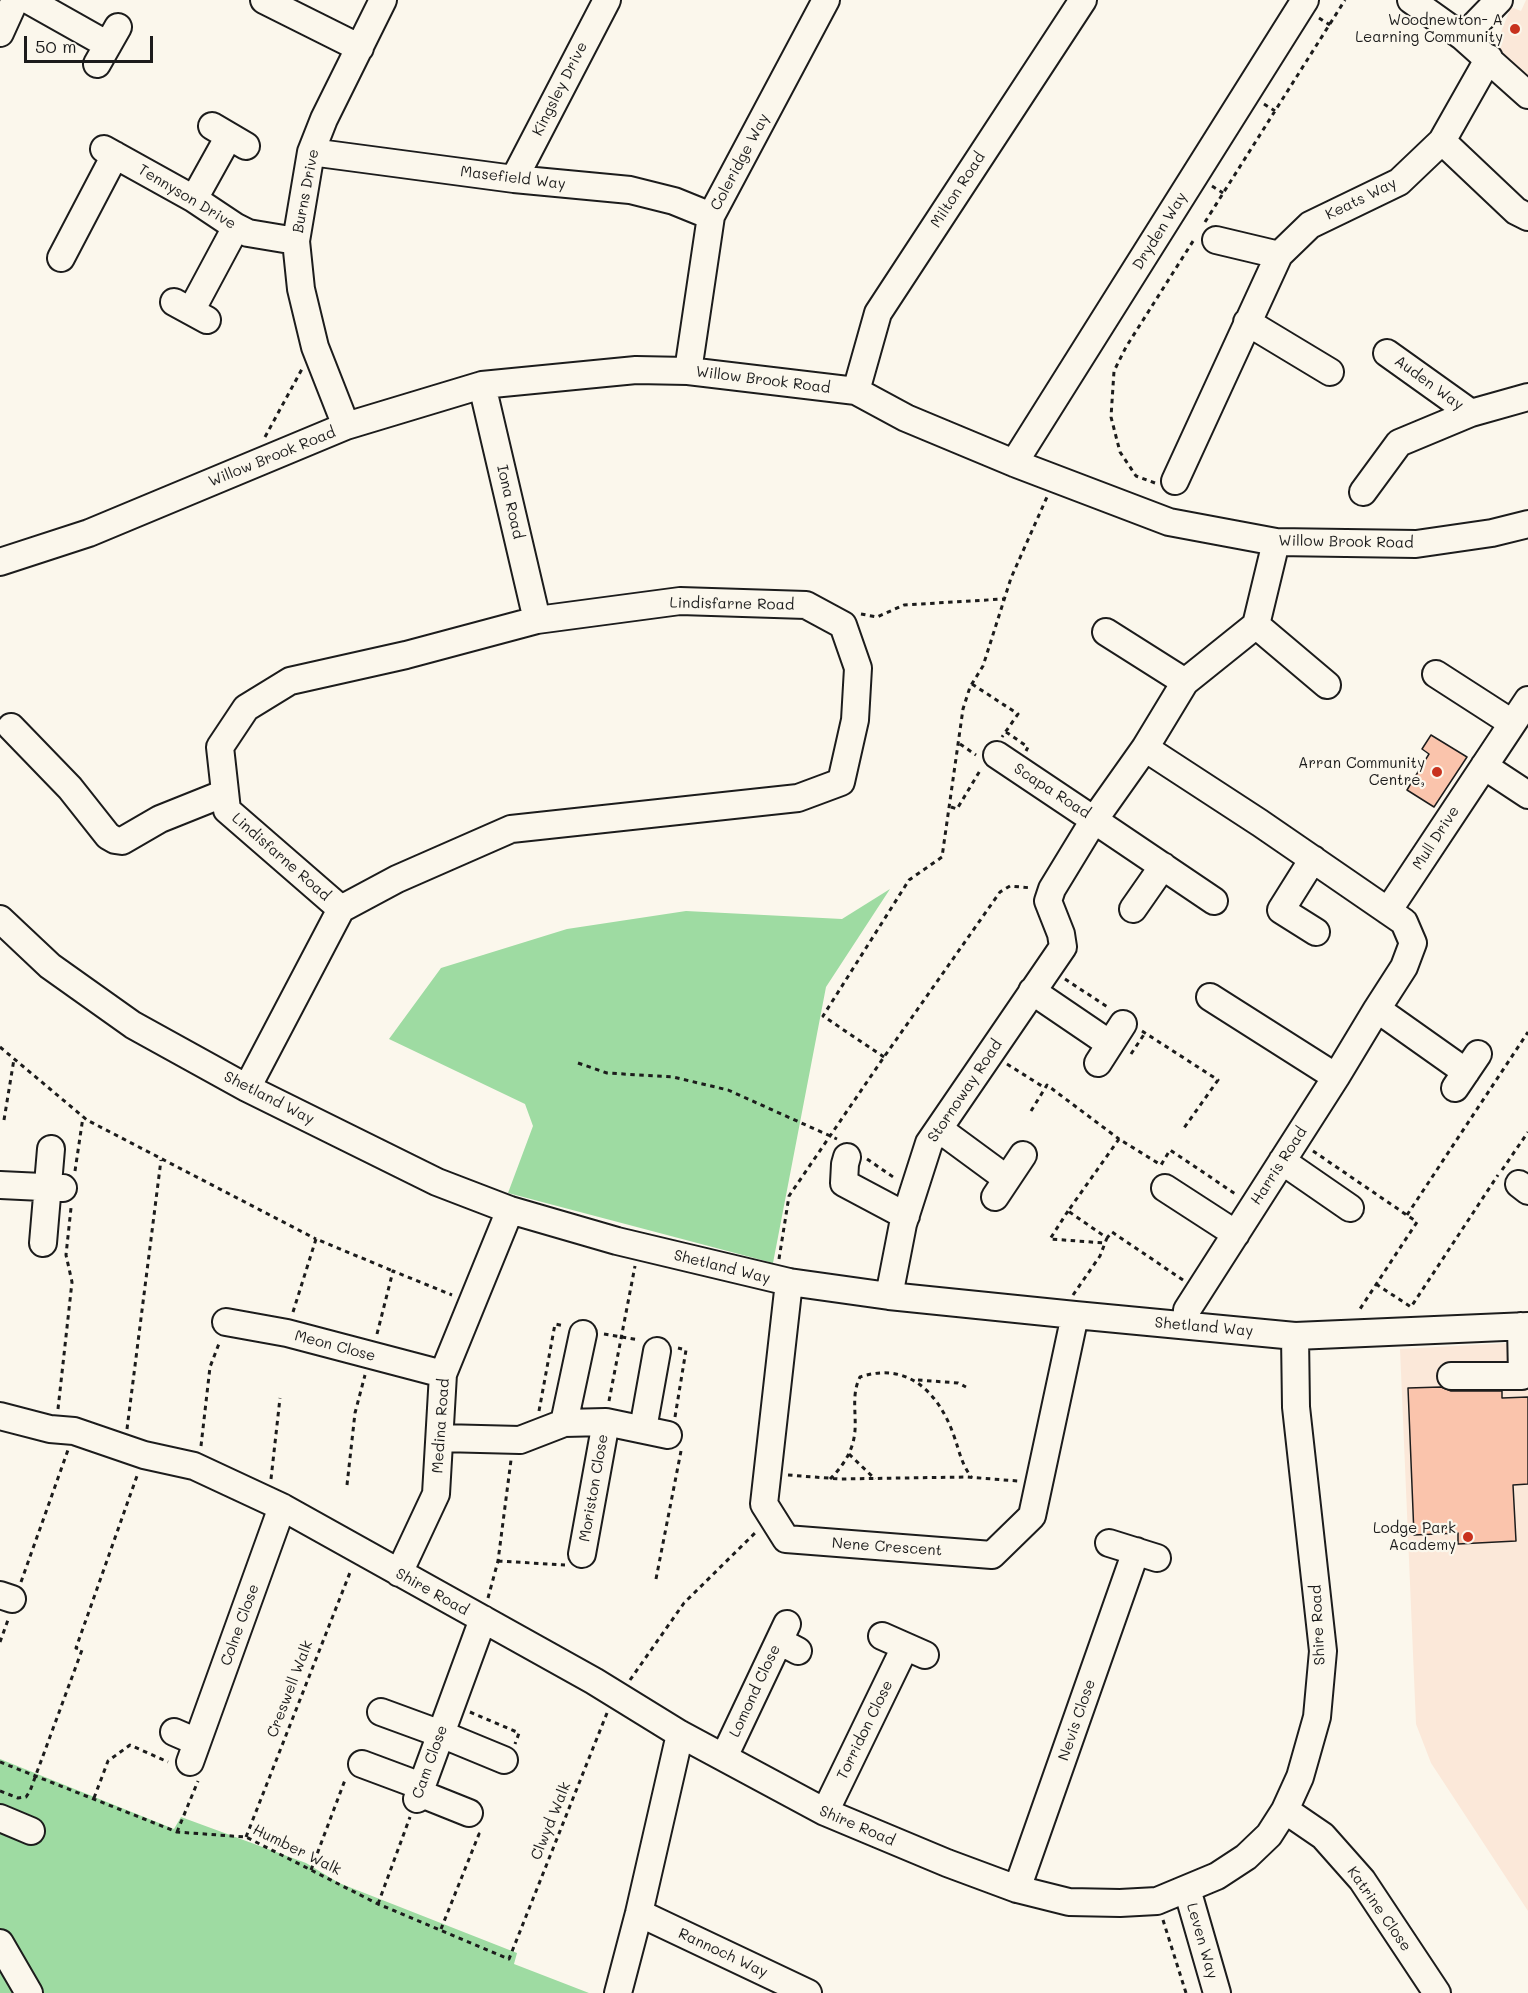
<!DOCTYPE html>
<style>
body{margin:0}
#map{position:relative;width:1528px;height:1993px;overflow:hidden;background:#fbf7ec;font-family:Mali,sans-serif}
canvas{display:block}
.scale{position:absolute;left:24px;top:36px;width:129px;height:27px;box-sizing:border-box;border:3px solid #1c1c1c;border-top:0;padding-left:8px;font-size:18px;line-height:21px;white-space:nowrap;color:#1c1c1c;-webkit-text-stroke:4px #fbf7ec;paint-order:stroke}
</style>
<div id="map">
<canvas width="1528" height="1993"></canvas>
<div class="scale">50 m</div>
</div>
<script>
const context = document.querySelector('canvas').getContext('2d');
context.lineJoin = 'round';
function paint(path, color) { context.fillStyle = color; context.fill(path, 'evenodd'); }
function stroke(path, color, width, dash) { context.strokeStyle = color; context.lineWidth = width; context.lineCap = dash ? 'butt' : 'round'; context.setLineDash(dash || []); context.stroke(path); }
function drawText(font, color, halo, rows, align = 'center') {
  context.font = font + ' Mali,sans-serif'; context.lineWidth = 4.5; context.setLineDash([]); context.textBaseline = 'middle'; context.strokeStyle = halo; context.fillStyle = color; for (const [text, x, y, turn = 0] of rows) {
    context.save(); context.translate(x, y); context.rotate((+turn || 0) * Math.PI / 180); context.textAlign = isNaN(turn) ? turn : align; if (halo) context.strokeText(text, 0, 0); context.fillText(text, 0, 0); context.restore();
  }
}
const built = new Path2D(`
 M1526 0H1528V76L1495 47 1511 7 1521 11Z
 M1528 1342V1911L1431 1763 1416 1724 1400 1349Z`);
const green = new Path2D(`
 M890 889 826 987 773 1263 508 1193 533 1126 525 1104 389 1039 441 968 567 929 686 911 842 919Z
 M0 1759 174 1829 181 1817 306 1863 339 1883 517 1953 514 1964 589 1993H0Z`);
const building = new Path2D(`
 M1431 735 1467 757 1434 807 1407 790 1429 754 1422 749Z
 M1441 1387 1451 1391H1502V1398L1528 1397V1484L1513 1485 1516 1541 1458 1544V1533L1414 1535 1408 1388Z`);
const path = new Path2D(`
 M1319 18 1330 25
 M1264 104 1275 111
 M1212 186 1223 193
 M1210 214 1345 0
 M1205 222 1210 214
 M265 437 302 369
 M1155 483 1136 476 1120 452 1111 417 1114 371 1126 347 1195 238
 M861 614 877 617 904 605 1003 599
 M972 684 1018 714 1002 737
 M1006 732 1028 747 1026 751
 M960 744 976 755
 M951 807 957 809 981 769
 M1065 979 1109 1008
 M1142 1031 1218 1080 1184 1128
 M0 1047 87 1120 316 1239
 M1131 1054 1145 1033
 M884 1057 823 1016 909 880 942 857 963 709 970 687 983 666 1011 578 1047 497
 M578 1063 607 1073 673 1077 728 1090 837 1139
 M1007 1064 1045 1088
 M1031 1111 1047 1085 1119 1139
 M4 1120 14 1059
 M1313 1151 1417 1222 1358 1312
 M867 1159 896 1179
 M1502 1170 1528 1132
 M75 1171 83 1117
 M1068 1211 1050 1239 1105 1243 1107 1238
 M1407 1215 1528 1032
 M779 1259 789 1196 884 1057 1000 892 1010 886 1032 888
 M1183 1280 1112 1232 1107 1238 1068 1211 1119 1139 1161 1165 1170 1150 1237 1195
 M1376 1284 1411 1307 1498 1175
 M1073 1295 1100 1256 1105 1243
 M293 1312 316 1239 393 1271
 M377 1334 393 1271 452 1295
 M604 1334 639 1340
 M918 1380 958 1383 966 1387
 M609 1401 635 1266
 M58 1409 72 1282 66 1255 71 1208
 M539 1411 555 1324 565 1326
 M675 1417 686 1350 678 1348
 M127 1429 161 1160
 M201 1446 210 1367 220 1341
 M849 1454 875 1479
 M788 1475 840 1479 967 1477 1018 1481
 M271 1479 280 1398
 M830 1479C842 1467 851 1454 854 1438 858 1418 850 1397 860 1377 908 1361 939 1393 954 1436 960 1453 961 1463 972 1478
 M347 1485 355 1413 365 1375
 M498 1561 565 1565
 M656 1579 681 1451
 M21 1582 68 1450
 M488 1598 498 1561 511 1460
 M0 1642 8 1620
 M630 1680 684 1603 758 1530
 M470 1712 519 1733 515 1744
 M0 1762 177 1832 246 1837 378 1904 509 1959 607 1713
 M0 1791 18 1798 26 1797 30 1791 82 1650 76 1648 138 1473
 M94 1798 108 1761 130 1745 168 1762
 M177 1832 198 1781
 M246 1837 351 1570
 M311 1870 345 1780 347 1781
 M378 1904 410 1817
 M1163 1920 1186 1993
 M441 1929 479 1834 476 1833`);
const minor = new Path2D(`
 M28 0 108 45
 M264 0 360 48
 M1411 0 1463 37 1528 95
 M0 33 15 0
 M1463 37 1499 0
 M97 64 118 27
 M212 126 246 146
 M1442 141 1516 211 1528 217
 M104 149 194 199 236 227 248 233 296 241
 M311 152 514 179 630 190 674 201 711 216
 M514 179 607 0
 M194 199 229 136
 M1216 240 1279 255
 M61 258 115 155
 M174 302 207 320
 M191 311 236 227
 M1247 322 1330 372
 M1387 353 1471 413
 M688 371 711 216 826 0
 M482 385 537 620
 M856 391 878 313 1083 0
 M346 426 315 347 301 289 296 241 311 152 324 119 383 0
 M1014 463 1305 0
 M1175 481 1279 255 1310 225 1399 182 1442 141 1489 58
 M1363 492 1399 443 1471 413 1528 397
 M0 562 89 533 346 426 482 385 636 370 688 371 856 391 906 418 1014 463 1169 522 1276 542 1416 544 1492 533 1528 524
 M1256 625 1327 685
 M1106 632 1185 682
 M1436 674 1512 723
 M11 727 70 788 108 836 115 840 122 841 160 819 225 793
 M1145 748 1260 823 1404 922 1413 943 1404 967 1377 1009
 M997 755 1094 820 1145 748 1185 682 1256 625 1276 542
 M1484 766 1528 795
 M1313 859 1281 910 1316 932
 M1133 909 1163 866
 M1388 911 1528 700
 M0 919 50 966 133 1025 247 1088 437 1182 510 1210 617 1241 789 1282 889 1296 1075 1315 1295 1336 1528 1326
 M1032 991 1110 1044
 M1210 997 1336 1077
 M1098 1063 1123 1024
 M247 1088 341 909 227 810 220 747 246 708 290 681 406 655 537 620 680 601 806 605 843 625 858 668 855 720 841 782 798 798 511 829 397 879 341 909
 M1455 1088 1478 1054
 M939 1129 1007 1179
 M847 1157 845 1164 844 1183 906 1216
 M1282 1161 1350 1208
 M1519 1184 1528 1191
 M0 1185 63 1188
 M1165 1188 1236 1234
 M995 1197 1023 1155
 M43 1243 51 1149
 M789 1282 764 1504 786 1539 992 1555 1032 1516 1075 1315
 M889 1296 903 1224 929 1143 1063 947 1061 934 1048 901 1052 889 1094 820 1214 901
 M226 1322 287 1333 443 1374
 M1186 1324 1187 1310 1336 1077 1377 1009 1466 1072
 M1451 1376H1522L1521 1326
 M0 1416 50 1429 74 1431 144 1455 194 1466 282 1507 594 1681 680 1734 825 1812 947 1863 1017 1889 1069 1902 1120 1903 1157 1901 1217 1876 1246 1857 1269 1835 1285 1810 1300 1777 1317 1717 1323 1651 1296 1407 1295 1336
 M564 1423 583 1334
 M643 1429 657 1351
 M441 1438 520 1440 564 1423 606 1422 668 1435
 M1109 1543 1157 1558
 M582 1554 606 1422
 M399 1573 436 1494 443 1374 510 1210
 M0 1595 12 1599
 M882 1636 925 1655
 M779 1641 798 1651
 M381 1712 441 1734 504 1760
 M174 1732 197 1742
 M724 1757 787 1624
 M190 1762 282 1507
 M362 1764 421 1786
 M419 1793 469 1813
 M417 1799 483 1619
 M1285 1810 1323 1836 1362 1880 1437 1993
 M825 1812 905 1647
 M0 1818 31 1831
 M1017 1889 1136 1551
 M1187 1889 1217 1993
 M639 1913 808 1993
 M0 1943 29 1993
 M618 1993 639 1913 680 1734`);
const markers = [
 [1515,29,6,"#c8321e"],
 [1437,772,6,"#c8321e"],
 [1468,1537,6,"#c8321e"]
];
const poiNames = [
 ["Woodnewton- A",1503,20],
 ["Learning Community",1503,37],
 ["Arran Community",1425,763],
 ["Centre,",1425,780],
 ["Lodge Park",1456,1528],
 ["Academy",1456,1545]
];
const streetNames = [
 ["Kingsley Drive",560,89,-63],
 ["Coleridge Way",740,162,-62],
 ["Masefield Way",513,178,7],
 ["Milton Road",958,190,-57],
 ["Burns Drive",306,191,-79],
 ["Tennyson Drive",187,197,31],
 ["Keats Way",1361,199,-26],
 ["Dryden Way",1160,231,-58],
 ["Willow Brook Road",763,380,7],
 ["Auden Way",1429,383,36],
 ["Willow Brook Road",272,457,-22],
 ["Iona Road",510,502,77],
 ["Willow Brook Road",1346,542,1],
 ["Lindisfarne Road",732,604,1],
 ["Scapa Road",1052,791,33],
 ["Mull Drive",1436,838,-57],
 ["Lindisfarne Road",281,857,41],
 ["Stornoway Road",965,1091,-56],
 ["Shetland Way",269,1098,27],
 ["Harris Road",1279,1166,-57],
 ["Shetland Way",722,1267,14],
 ["Shetland Way",1204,1327,5],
 ["Meon Close",335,1346,15],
 ["Medina Road",441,1426,-86],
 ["Moriston Close",594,1488,-80],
 ["Nene Crescent",887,1547,4],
 ["Shire Road",432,1592,29],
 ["Colne Close",240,1625,-70],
 ["Shire Road",1318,1625,-93],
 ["Creswell Walk",290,1689,-69],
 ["Lomond Close",755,1691,-65],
 ["Nevis Close",1077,1720,-71],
 ["Torridon Close",865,1730,-64],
 ["Cam Close",430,1762,-70],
 ["Clwyd Walk",551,1821,-68],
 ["Shire Road",857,1826,23],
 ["Humber Walk",297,1850,26],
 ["Katrine Close",1379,1909,55],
 ["Leven Way",1202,1941,74],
 ["Rannoch Way",723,1953,25]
];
paint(built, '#fbe8d9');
paint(green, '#9edba2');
paint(building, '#fac4ac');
stroke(building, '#1c1c1c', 1.5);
stroke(minor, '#1c1c1c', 30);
stroke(path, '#1c1c1c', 3, [4.5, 4.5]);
stroke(minor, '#fbf7ec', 26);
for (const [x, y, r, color] of markers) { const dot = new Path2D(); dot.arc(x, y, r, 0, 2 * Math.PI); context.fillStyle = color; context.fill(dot); stroke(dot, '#fbf7ec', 2); }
drawText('15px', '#1c1c1c', '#fbf7ec', poiNames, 'right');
drawText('15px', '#1c1c1c', '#fbf7ec', streetNames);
</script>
